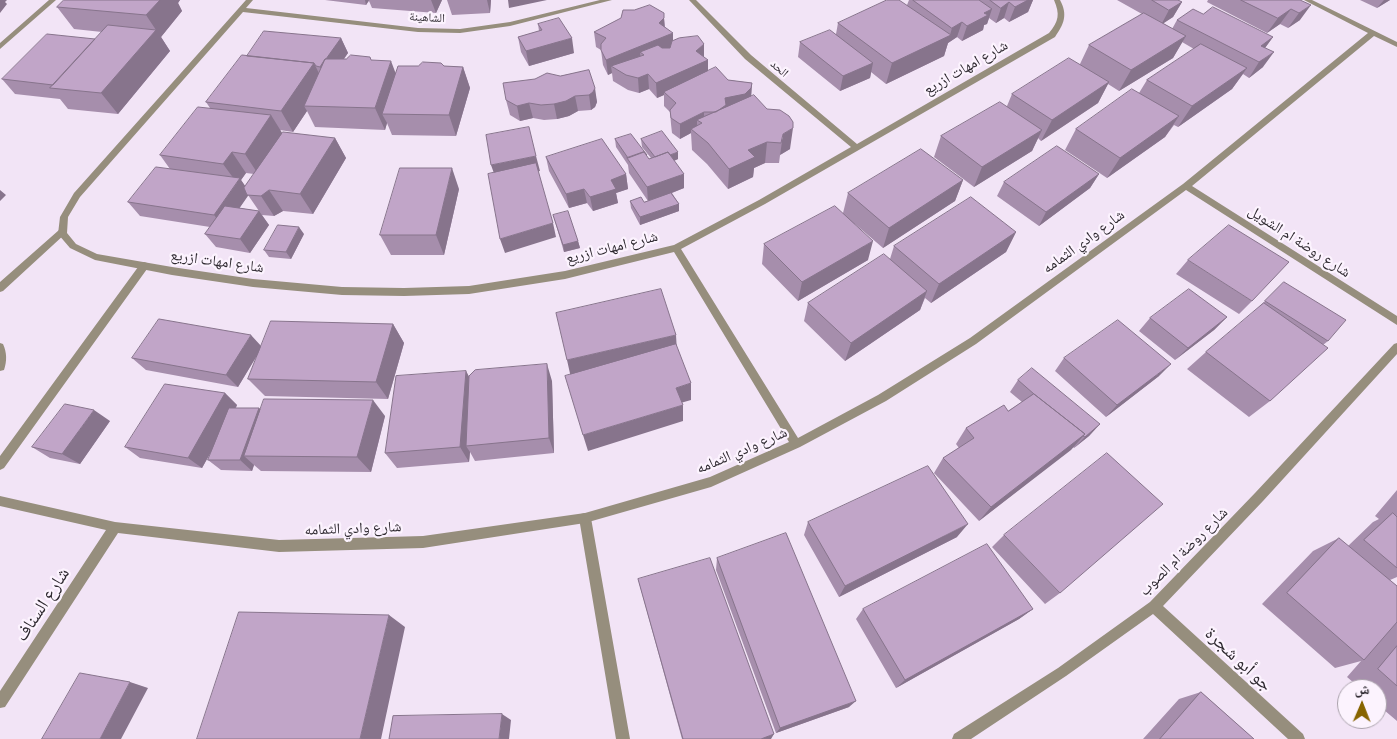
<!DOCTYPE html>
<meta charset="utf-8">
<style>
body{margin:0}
#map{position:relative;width:1397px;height:739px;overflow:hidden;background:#f2e4f6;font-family:Signika,"Noto Naskh Arabic",sans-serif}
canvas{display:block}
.north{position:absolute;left:1337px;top:679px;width:50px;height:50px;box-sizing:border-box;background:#fcf3fe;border:1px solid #aaa2ac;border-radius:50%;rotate:1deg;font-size:14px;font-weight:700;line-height:20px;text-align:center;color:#2e2930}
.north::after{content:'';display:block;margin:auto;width:18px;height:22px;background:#876400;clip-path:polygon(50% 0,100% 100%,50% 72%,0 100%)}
</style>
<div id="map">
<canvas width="1397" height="739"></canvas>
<div class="north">ش</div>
</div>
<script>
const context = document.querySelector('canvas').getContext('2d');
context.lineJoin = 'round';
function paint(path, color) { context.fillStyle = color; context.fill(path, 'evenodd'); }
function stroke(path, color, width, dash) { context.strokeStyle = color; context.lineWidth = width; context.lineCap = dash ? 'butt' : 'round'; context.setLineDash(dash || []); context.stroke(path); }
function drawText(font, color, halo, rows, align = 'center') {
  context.font = font + ' Signika,"Noto Naskh Arabic",sans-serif'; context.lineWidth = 4.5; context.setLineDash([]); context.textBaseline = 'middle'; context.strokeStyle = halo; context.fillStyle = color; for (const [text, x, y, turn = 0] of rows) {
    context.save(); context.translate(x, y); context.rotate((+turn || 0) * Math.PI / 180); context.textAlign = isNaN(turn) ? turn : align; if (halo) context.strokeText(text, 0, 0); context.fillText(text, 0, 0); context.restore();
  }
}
const lane = new Path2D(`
 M62 229 65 230 66 232 65 234 3 291 0 292V282L59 230Z
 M144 262 147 263 149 266 147 269 4 468 0 470V456L141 263Z
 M0 343 3 344C7 353 7 361 4 370L0 371Z
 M585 513 589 514 591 518 630 739H616L579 518 581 514Z`);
const street = new Path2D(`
 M49 0H56L0 49V43Z
 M246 0H253L246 8 418 28 460 29 510 22 600 0H612L510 26 460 33 418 32 243 12 80 197 68 217 67 233 76 244 97 254 172 267 253 279 342 287 404 288 469 286 565 271 674 245 759 200 851 147 745 59 689 0H696L751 55 857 144 1049 33C1059 21 1060 14 1054 0H1060C1068 15 1064 24 1055 37L765 204 681 249 798 438 878 395 970 338 1183 184 1368 33 1304 0H1312L1397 42V47L1374 36 1192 186 1397 316V325L1186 190 976 344 886 401 800 447 711 487 585 523 423 548 279 552 118 533 5 707 0 708V691L106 530 0 506V496L115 522 279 540 423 536 585 513 710 477 789 442 674 252 565 279 469 294 404 296 342 295 253 287 172 275 95 260 70 248 58 234 60 217 74 193Z
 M1397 343V354L1263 501 1163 606 1303 734 1305 739H1288L1153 614 1066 676 971 739H952L954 734 1058 668 1150 602 1255 493 1394 344Z`);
const wall = new Path2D(`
 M64 0H180L178 3 182 11 161 37 170 51 118 114 68 109 60 99 15 94 2 79 95 39 102 32 74 29 57 7Z
 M325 0H442L436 13 372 8 369 1 366 5Z
 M447 0H491L490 13 452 15Z
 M909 0H1033L1028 12 1009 22 1004 18 996 23 989 18 987 24 984 25 983 30 962 41 957 37 948 43 944 56 886 84 871 72 870 78 840 91 798 57 800 42 836 34 838 23 907 5Z
 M1117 0H1179V1L1182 2 1173 17 1163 23 1172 29 1177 20 1203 14 1273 37 1265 48 1263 67 1249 78 1243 74 1232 89 1178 127 1174 125 1165 137 1107 178 1065 150 1076 129 1139 93 1147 80 1194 49 1182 42 1173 58 1119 91 1108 84 1098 103 1041 141 1038 138 1032 151 974 187 934 157 941 136 1007 106 1012 94 1080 64 1089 45 1142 14Z
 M1208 0H1300V20L1288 28 1280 24 1267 33 1207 2Z
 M1360 0H1390L1377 8Z
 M664 18 665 27 673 41 704 57 708 71 728 80 752 83 751 97 790 149 780 155 779 163H765L754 168 753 177 728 189 707 164 692 150 691 133 680 139 672 133 671 124 670 112 664 106V95L657 98 649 89 639 93 628 90 613 81 612 73 608 75 603 65 601 50 596 47 594 32Z
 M538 24 574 53 529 66 521 52 518 37 539 31Z
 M341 38 348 53 344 59 371 60 396 73 418 66H444L463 67 470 88 456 136 392 135 387 123 385 130 315 127 307 111 293 132 280 130 282 134 335 138 346 158 313 214 283 211 274 216 262 215 269 225 250 253 216 247 205 234 210 227 140 216 128 202 170 169 160 155 210 108 206 102 247 56ZM246 173 254 174 245 186 241 180ZM248 195 259 211 239 208Z
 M589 70 597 102 595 107 591 110 578 111 569 116 557 119 544 120 533 118 520 121 510 115 506 100 560 76Z
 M615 139 649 159 651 158 642 147 641 139 678 159 674 161 684 188 672 193 679 204V211L640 225 631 208 630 201 644 202 648 201 629 173 628 165 616 147Z
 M546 157 626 174 628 189 616 193 618 203 593 211 587 203 569 208 549 171Z
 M1099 174 1090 188 1039 226 997 196 1004 182Z
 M963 180 955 201 883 248 855 224 868 260 798 301 762 264 764 244 843 213 848 193Z
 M459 189 444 255H391L380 235Z
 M553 215 578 241 580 248 564 252Z
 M1016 232 1006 252 931 303 925 298 920 310 845 361 804 321 808 303 890 259 894 246Z
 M304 234 291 259 269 257 264 250Z
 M1188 260 1252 301 1239 314 1176 274Z
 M1284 282 1328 341 1323 345 1270 401 1249 417 1187 369 1206 352 1253 313Z
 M1227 317 1214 330 1175 360 1139 331 1150 318Z
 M393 324 404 343 388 399 265 396 248 379 258 354 238 387 146 370 132 358 261 346Z
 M1064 358 1159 376 1106 417 1055 371Z
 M466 371 469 377 552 381 554 453 475 461 470 452 469 462 397 468 385 453Z
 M1018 380 1100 424 1089 436 1074 448 1073 447 979 521 934 473 943 458 959 448 956 444 966 428 1008 411 1022 402 1010 392Z
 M225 393 237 405 236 408H259L260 409 385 416 371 472 261 471 254 465 252 471 221 470 208 460 211 452 202 468 140 458 125 447Z
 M110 421 80 464 50 458 32 447Z
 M1397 490V577L1390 580 1397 586V721L1377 704V689H1361L1347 677 1361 661 1335 668 1262 604 1313 551 1339 538 1348 546 1373 522 1379 519 1375 516Z
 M808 522 957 537 839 597 804 535Z
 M1004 535 1060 593 1045 604 992 547Z
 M717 558 849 707 776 733 716 570Z
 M638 579 771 739H682Z
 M863 609H1033L1019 619 896 688 856 619Z
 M1201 692 1254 739H1143L1179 699Z`);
const shadedWall = new Path2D(`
 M0 0H7L5 2 7 4 0 13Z
 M160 0H180L178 3 182 11 161 37 170 51 118 114 101 93 156 30 146 15Z
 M365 0H369L366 5Z
 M431 0H442L436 13Z
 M487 0H491L490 13Z
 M508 0H547L509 8Z
 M1026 0H1033L1028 12 1009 22 1015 7Z
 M1172 0H1179L1176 6 1182 2 1173 17 1161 25 1169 10Z
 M1384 0H1390L1377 8Z
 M1009 2 1004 18 996 23 1001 8Z
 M1311 5 1300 20 1288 28 1299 13Z
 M992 9 987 24 984 25 983 30 962 41 967 26 984 13Z
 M1291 9 1280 24 1267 33 1278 18Z
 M664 18 665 33 659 23Z
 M962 22 957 37 948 43 944 56 886 84 892 63 950 35 952 28Z
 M673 33V48L644 55 640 52 641 62 611 66 612 73 608 75 606 60Z
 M1186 36 1173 58 1119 91 1131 70Z
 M1273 37 1262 52 1261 46Z
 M341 38 348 53 327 82 320 67Z
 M572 38 574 53 529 66 526 51Z
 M704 44V59L708 60V76L664 92V95L657 98 656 83Z
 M1274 52 1263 67 1249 78 1259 62Z
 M391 61 399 82 382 114 387 123 385 130 375 108Z
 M314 63 324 84 304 106 307 111 293 132 281 111Z
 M873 63 870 78 840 91 843 76Z
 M463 67 470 88 456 136 449 115Z
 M1247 68 1232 89 1178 127 1192 106Z
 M648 74 649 89 639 93 638 78Z
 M1109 82 1098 103 1041 141 1052 120Z
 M752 83 751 98 716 112 725 98Z
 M595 88 597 102 595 107 591 110 589 95Z
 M575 96 578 111 569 116 557 119 554 104Z
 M529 103 533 118 520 121 517 106Z
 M704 112V127L702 123 697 120V130L691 129V133L680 139V124Z
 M271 115 284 136 258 174 245 154Z
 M1179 116 1165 137 1107 178 1120 158Z
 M793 128 790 149 780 155 779 163 783 134Z
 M1042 130 1032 151 974 187 982 167Z
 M335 138 346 158 313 214 300 194Z
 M767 142 765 163 754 168 753 177 728 189 729 169 748 150Z
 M232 152 246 173 241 180 250 193 225 229 214 215 237 183 223 164Z
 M678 152V159L658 167 657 160Z
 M536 156 540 171 496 179 491 165Z
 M452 168 459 189 444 255 436 235Z
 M626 174 628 189 616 193 618 203 593 211 590 197 611 180Z
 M684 174V188L648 202 647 187Z
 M1099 174 1090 188 1039 226 1046 212Z
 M963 180 955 201 883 248 889 228Z
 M584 189 587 203 569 208 566 194Z
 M0 190 6 195 0 201Z
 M269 190 283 211 274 216 261 196Z
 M679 204V211L640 225V217Z
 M259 211 269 225 250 253 240 239Z
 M553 223 556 237 505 253 500 239Z
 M299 227 304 234 291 259 286 252Z
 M1016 232 1006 252 931 303 939 284Z
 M578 241 580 248 564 252 563 245Z
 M873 241 868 260 798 301 802 282Z
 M927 291 920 310 845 361 851 343Z
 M1227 317 1214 330 1175 360 1188 348Z
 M393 324 404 343 388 399 376 382Z
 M251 335 262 347 238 387 226 375Z
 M676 335 677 352 571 378 567 360Z
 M547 364 552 381 554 453 549 438Z
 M1171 364 1159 376 1106 417 1117 405Z
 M466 371 475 388 466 446 470 452 469 462 460 447Z
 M691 383V400L677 404 676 388Z
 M225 393 237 405 202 468 188 458Z
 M373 400 385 416 371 472 357 457Z
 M683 405V421L588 451 583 435Z
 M259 408 271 420 244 456 254 465 252 471 240 460Z
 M94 410 110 421 80 464 62 454Z
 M1100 424 1089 436 1074 448 1085 437Z
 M1085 434 1071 450 979 521 991 507Z
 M968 524 957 537 839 597 845 586Z
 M1033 609 1019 619 896 688 905 680Z
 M389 615 405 627 381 739H360Z
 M130 682 148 688 121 739H100Z
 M856 701 849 707 776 733 780 728Z
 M502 714 511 720 509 739H499Z
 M774 734 771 739H761Z`);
const building = new Path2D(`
 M64 0H160L146 15 57 7Z
 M887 0H899L951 35 892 63 838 23Z
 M913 0H979L992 9 984 13 988 15 967 26 962 22 952 28Z
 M990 0H1028L1015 7 1009 2 1001 8Z
 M1152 0H1178L1182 2 1169 10Z
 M1241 0H1300L1311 5 1299 13 1291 9 1278 18Z
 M650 5 664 13V18L659 23 673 33 606 60 601 50V44L606 38 594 32 621 18 623 10H634Z
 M1213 7 1273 37 1261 46 1274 52 1259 62 1177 20 1193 9 1203 14Z
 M1144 13 1186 36 1131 70 1089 45Z
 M559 18 572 38 526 51 518 37 542 30 538 24Z
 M108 25 156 30 101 93 50 88Z
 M830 30 873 63 843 76 800 42Z
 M264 31 341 38 326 59H325L320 67 316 66 314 63 247 56Z
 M47 34 95 39 53 85 2 79Z
 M698 36 704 44 696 51 708 60 656 83 648 74 638 78 626 75 611 66 644 55 640 52 658 45 662 48H670L672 41 679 38Z
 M1201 44 1247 68 1192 106 1147 80Z
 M242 55 314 63 281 111 206 102Z
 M351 55 370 57 371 60 391 61 375 108 304 106 325 59H346Z
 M1069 58 1109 82 1052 120 1012 94Z
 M423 62 441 63 444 66 463 67 449 115 382 114 398 66H418Z
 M716 67 728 80 752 83 751 88 745 94 725 98 726 105 716 112H704L680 124 671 118 670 110 676 103 664 92Z
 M589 70 595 88 593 92 589 95 575 96 566 101 554 104 541 105 529 103 517 106 506 100 503 83 535 79 547 73 560 76Z
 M1132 89 1179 116 1120 158 1076 129Z
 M754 95 767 109 780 110 789 116 793 122V128L783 134 781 143 767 142 748 150 755 157 729 169 708 143 691 129 702 123 697 120Z
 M1000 102 1042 130 982 167 941 136Z
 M198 107 271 115 245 154 232 152 223 164 160 155Z
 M529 127 536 156 491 165 486 135Z
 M662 131 678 152 670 155 668 152 655 157 641 139Z
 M283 132 335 138 300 194 269 190 261 196 247 195 244 188Z
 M631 134 647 155 644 152 628 158 615 139Z
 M602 139 626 174 611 180 616 189 590 197 584 189 566 194 546 157Z
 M1057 146 1099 174 1046 212 1004 182Z
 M921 149 963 180 889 228 848 193Z
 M644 152 649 159 668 152 684 174 647 187 627 158Z
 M536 163 553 223 500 239 488 174Z
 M156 167 240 178 214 215 128 202Z
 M400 168H452L436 235H380Z
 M671 193 679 204 640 217 630 201 641 197 644 202Z
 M971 197 1016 232 939 284 894 246Z
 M225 206 259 211 240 239 205 234Z
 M835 206 873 241 802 282 764 244Z
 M568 211 578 241 563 245 553 215Z
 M278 225 299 227 286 252 264 250Z
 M1229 225 1289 262 1252 301 1188 260Z
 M884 254 927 291 851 343 808 303Z
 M1284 282 1346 320 1328 341 1265 301Z
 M661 289 676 335 567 360 556 313Z
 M1189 289 1227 317 1188 348 1150 318Z
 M1264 303 1328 348 1270 401 1206 352Z
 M159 319 251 335 226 375 132 358Z
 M1118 320 1171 364 1117 405 1064 358Z
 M271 321 393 324 376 382 248 379Z
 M676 344 691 383 676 388 683 405 583 435 565 376Z
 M547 364 549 438 466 446 469 376 475 370Z
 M1032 368 1100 424 1085 437 1083 436 1085 434 1034 394 1018 380Z
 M466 371 460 447 385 453 396 376Z
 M165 384 225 393 188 458 125 447Z
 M1034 394 1085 434 991 507 943 458 974 438 966 428 1004 405 1008 411Z
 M264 399 373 400 357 457 244 456Z
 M65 404 94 410 62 454 32 447Z
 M229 408H259L240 460H208Z
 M1107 453 1163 504 1060 593 1004 535Z
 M928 466 968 524 845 586 808 522Z
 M1393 513 1397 517V568L1364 540Z
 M786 533 856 701 780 728 717 558Z
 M1339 538 1397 586V622L1364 660 1287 593Z
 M987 544 1033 609 905 680 863 609Z
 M710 558 774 734 761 739H683L638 579Z
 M239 612 389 615 360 739H197Z
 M1397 646V686L1378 669Z
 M80 673 130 682 100 739H42Z
 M1201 692 1254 739H1160Z
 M502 714 499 739H389L393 716Z`);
const farStreetnames = [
 ["الشاهينة",427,18,3],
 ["الحد",779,69,41]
];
const streetNames = [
 ["شارع امهات ازريع",966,68,-30],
 ["شارع وادي الثمامه",1084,242,-36],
 ["شارع روضة ام الشويل",1299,242,33],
 ["شارع امهات ازريع",612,248,-14],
 ["شارع امهات ازريع",217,262,8],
 ["شارع وادي الثمامه",742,451,-23],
 ["شارع وادي الثمامه",353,529,-2],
 ["شارع روضة ام الصوب",1184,552,-45]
];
const nearStreetnames = [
 ["شارع السناف",43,605,-57],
 ["جو أبو شجرة",1238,660,43]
];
paint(lane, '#968e7d');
paint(street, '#968e7d');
paint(wall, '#a68eac');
paint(shadedWall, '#87748c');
paint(building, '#c1a5c8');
stroke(building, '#87748c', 1);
drawText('12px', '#2e2930', '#fcf3fe', farStreetnames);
drawText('15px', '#2e2930', '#fcf3fe', streetNames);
drawText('18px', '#2e2930', '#fcf3fe', nearStreetnames);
</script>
